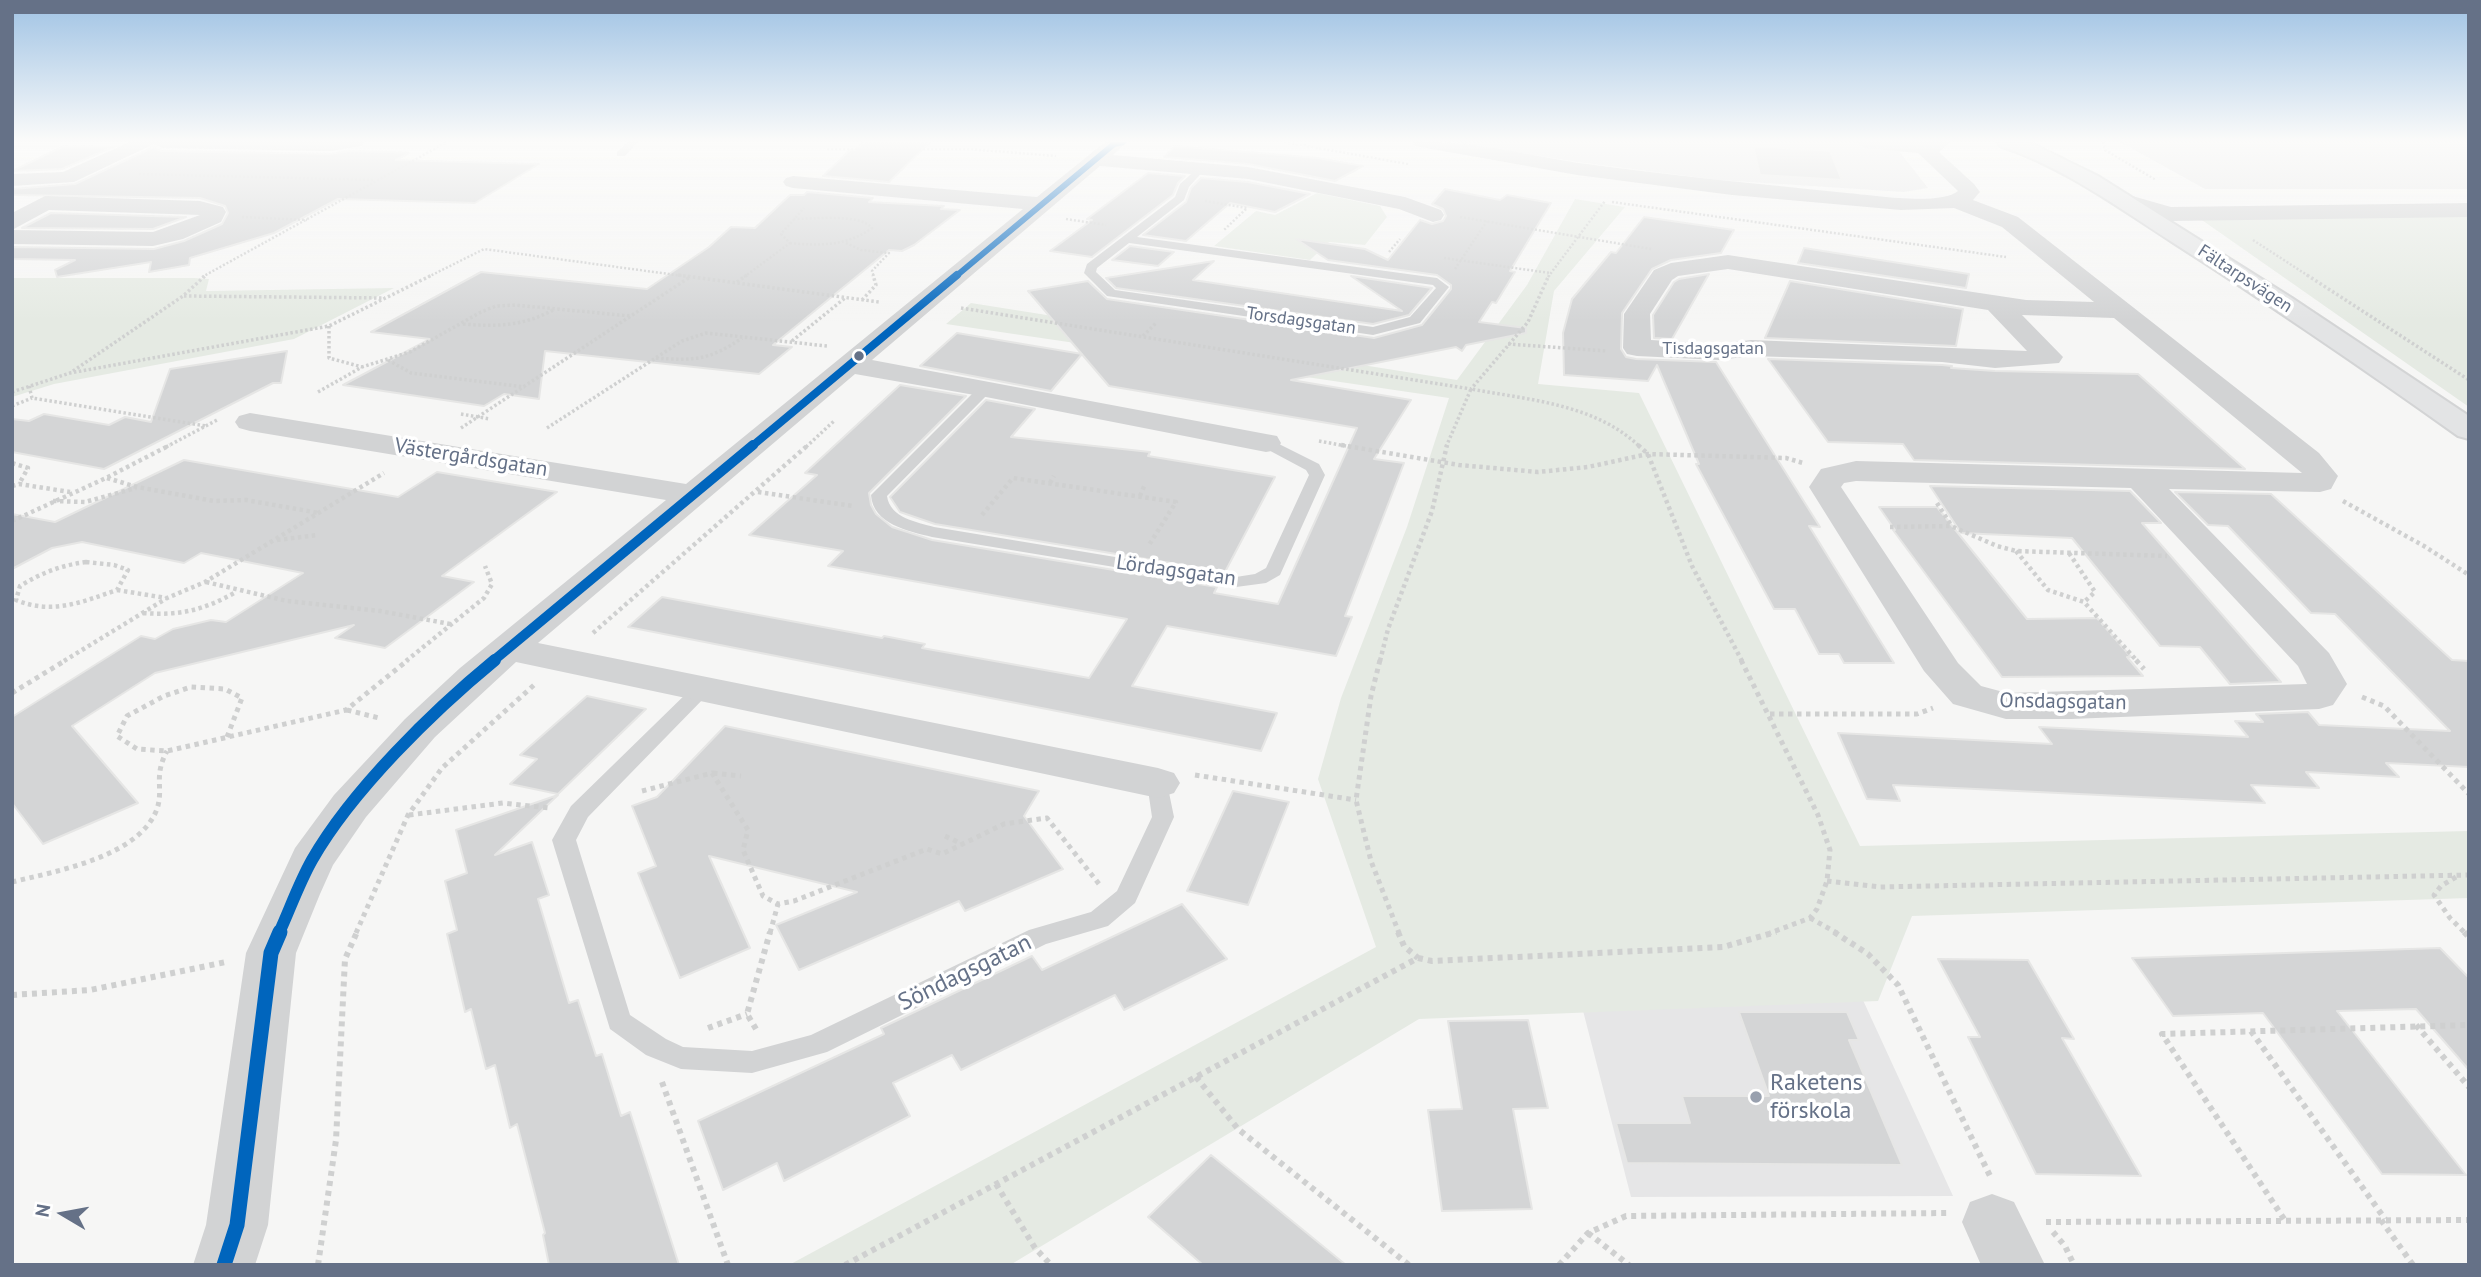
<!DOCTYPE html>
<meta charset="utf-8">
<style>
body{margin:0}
#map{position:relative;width:2481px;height:1277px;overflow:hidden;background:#f6f6f5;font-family:"PT Sans",sans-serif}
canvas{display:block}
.frame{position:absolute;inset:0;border:14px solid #657187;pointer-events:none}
.north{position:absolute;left:28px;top:1179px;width:70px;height:70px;-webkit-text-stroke:5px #fff;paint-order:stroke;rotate:280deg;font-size:19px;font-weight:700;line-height:28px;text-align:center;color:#657187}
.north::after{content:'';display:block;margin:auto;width:24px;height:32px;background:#657187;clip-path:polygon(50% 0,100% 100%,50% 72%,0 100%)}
</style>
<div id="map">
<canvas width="2481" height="1277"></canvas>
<div class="frame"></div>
<div class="north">N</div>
</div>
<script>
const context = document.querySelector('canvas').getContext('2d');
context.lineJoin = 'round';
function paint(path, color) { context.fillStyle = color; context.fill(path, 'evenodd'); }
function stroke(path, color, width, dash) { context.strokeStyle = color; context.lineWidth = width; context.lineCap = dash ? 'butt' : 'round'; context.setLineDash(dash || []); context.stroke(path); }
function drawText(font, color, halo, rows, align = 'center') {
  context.font = font + ' "PT Sans",sans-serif'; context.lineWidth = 7; context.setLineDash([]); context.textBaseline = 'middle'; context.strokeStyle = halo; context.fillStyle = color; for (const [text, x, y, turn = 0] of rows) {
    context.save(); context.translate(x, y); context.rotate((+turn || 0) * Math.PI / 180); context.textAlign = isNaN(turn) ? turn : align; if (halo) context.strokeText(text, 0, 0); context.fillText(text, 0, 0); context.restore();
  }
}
const built = new Path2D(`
 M1454 142H1892L1928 188 1904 192 1718 180 1577 162Z
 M2120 142H2469V189H2205Z
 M1862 998 1953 1196 1631 1197 1580 999Z`);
const green = new Path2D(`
 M1317 193 1380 206 1387 217 1365 245 1329 242 1310 260 1214 246 1256 211 1275 215Z
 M1575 199 1625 207 1554 291 1538 384 1639 393 1860 846 2469 831V898L1912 916 1878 1001 1419 1019 1010 1265H789L1376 947 1318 779 1341 698 1407 527 1449 398 946 324 971 303 1457 380 1527 285Z
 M2469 215V407L2199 218Z
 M12 278H194L209 279 206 291 394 288 294 339 54 384 12 397Z`);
const building = new Path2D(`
 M864 142H930L889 182 823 176 850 150H855Z
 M64 146 113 147 62 169 12 171Z
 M1175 146 1318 158 1363 166 1335 181 1248 164 1164 157Z
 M1753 146 1830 151 1842 180 1760 175Z
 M152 148 162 151 330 154 349 151 392 152 409 153 396 160 539 164 475 203 338 199 274 233 190 258 189 265 149 272 151 262 57 277 55 270 75 260 12 259V247L154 249 184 241 222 224 228 213 225 206 200 198 12 195V189L75 184Z
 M1148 173 1185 176 1178 183 1173 195 1092 257 1050 251 1092 220 1087 219Z
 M1201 178 1248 182 1310 194 1275 212 1230 203 1186 241 1143 235 1186 202 1191 188Z
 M1445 189 1500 200 1507 195 1551 203 1510 271 1515 272 1496 303 1492 302 1479 322 1526 328V333L1466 345 1462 351 1456 347 1291 380 1411 400 1374 459 1404 463 1345 616 1352 617 1336 656 1167 626 1132 686 1277 713 1261 751 628 627 662 597 882 638 884 636 925 644 922 648 1089 678 1127 619 828 566 843 551 749 535 817 475 805 473 900 385 966 396 869 493 871 505 876 514 892 527 932 540 1217 587 1214 593 1278 604 1357 428 1109 386 1028 291 1088 281 1107 299 1374 338 1422 325 1451 289V285L1437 275 1328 260 1296 239 1365 249 1388 260 1420 220 1432 224 1443 221 1446 216 1443 209 1432 204Z
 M807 192 873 198 869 202 944 206 941 209 960 210 914 245 902 251 889 250 773 345 792 347 759 374 545 351 539 399 504 394 484 406 343 385 430 339 371 332 481 272 647 289 709 247 731 227 755 228 790 195H804Z
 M51 213 186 217 153 229 22 228Z
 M1644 217 1734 230 1721 253 1671 260 1652 269 1622 313 1621 349 1626 357 1636 359 1716 362 1820 527 1809 526 1894 663H1844L1839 654H1819L1795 609H1774L1696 464H1699L1657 365 1648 381 1564 375 1563 333 1572 299 1611 252 1616 253Z
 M1130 246 1174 252 1158 266 1112 260Z
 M1804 248 1969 274 1966 288 1798 263Z
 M1214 261 1193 280 1402 311 1351 276 1432 288 1409 315 1373 324 1116 288 1106 278Z
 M1709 274 1672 339 1654 338 1653 315 1674 282 1679 279Z
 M1790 281 1963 309 1956 346 1765 338Z
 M957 333 1082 354 1051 391 920 366Z
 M287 351 281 383H273L104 469 12 452V419L29 421 44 414 109 425 125 417 151 422 170 369Z
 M1768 359 1942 365 1952 366 1951 368 1995 371 2138 374 2245 469 1914 460 1903 444 1828 442Z
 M986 400 1035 409 1011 437 1150 452 1148 456 1275 477 1225 572 935 524 900 512 890 497Z
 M184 460 398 497 437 472 557 492 442 576 474 582 385 648 335 638 354 625 155 673 72 726 138 803 43 844 12 803V717L141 636 155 639 173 629 211 620 226 622 303 573 201 553 184 563 82 542 52 548 12 569V514L55 522Z
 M1930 486 2130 491 2161 523H2142L2281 682 2230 684 2200 647 2160 646 2072 538 1961 533Z
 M2175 492 2271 494 2452 660 2469 661V767L2386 763 2399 777 2306 772 2319 788 2251 785 2265 803 1893 785 1900 801 1867 799 1838 733 2052 744 2039 727 2248 737 2235 721 2263 722 2256 714 2308 712 2319 725 2450 731 2335 614 2311 613 2228 526 2208 525Z
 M1879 507H1937L2027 619 2097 618 2131 657H2127L2143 676 2002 677 1893 530H1895Z
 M587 696 646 709 558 794 510 784 537 759 520 755Z
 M725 726 1039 791 1024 816 1063 869 965 911 959 901 799 970 776 925 857 892 709 856 750 948 680 978 638 873 656 866 632 806 657 797Z
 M1233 791 1289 802 1248 905 1187 891Z
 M558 795 495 855 532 842 549 895 538 899 569 1003 578 1000 596 1056 602 1054 621 1116 630 1112 679 1265H549L543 1235 545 1233 517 1124 510 1128 495 1065 486 1069 471 1009 465 1012 447 934 457 930 445 881 467 873 456 830Z
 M1182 904 1227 959 1124 1010 1115 995 961 1070 952 1055 893 1083 910 1116 784 1181 777 1163 723 1190 698 1121 884 1034 881 1028 1032 956 1042 970Z
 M2440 948 2469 978V1070L2416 1009 2337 1011 2466 1175 2382 1174 2263 1013 2173 1016 2132 958Z
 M1938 959 2028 960 2074 1039 2062 1038 2141 1176 2036 1174 1968 1037H1980Z
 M1739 1012H1847L1859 1040H1849L1902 1165 1627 1163 1616 1123H1690L1682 1096H1769Z
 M1528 1020 1548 1108 1513 1109 1532 1209 1442 1211 1428 1110 1462 1109 1448 1021Z
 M1211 1155 1253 1189 1346 1265H1203L1148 1217Z`);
const pathFar4 = new Path2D(`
 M1284 142 1408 164
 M2103 142 2105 150 2156 180
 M827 149H968L1056 156
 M139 174 375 180
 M1205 201 1247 208 1224 230
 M1612 202 2006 257
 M242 217 307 220
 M1460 217 1651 249
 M1066 219 1106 225
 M2253 240 2310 277
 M790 243C820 246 847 246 872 228 860 213 813 219 793 219
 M846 243 861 250 889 253 872 271 874 277
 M1389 252 1400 239
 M1444 258 1550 273
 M1455 269 1487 221
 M202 277 447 142
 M428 277 484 249 691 277
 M744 277 790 243 781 234 804 208
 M1548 277 1605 201`);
const pathFar3 = new Path2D(`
 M678 275 879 302
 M2307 275 2469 380
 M737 282 747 275
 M184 296 385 298
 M862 300 876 285 873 275
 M961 308 1471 389 1528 322 1549 275
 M463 324C497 327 524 326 555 309
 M329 326V358L362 367
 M1143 336 1157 322
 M792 341 845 298
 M1508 344 1607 351
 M656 358C694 361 710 360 742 338
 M388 360 411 373 525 387
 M73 371 183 296 206 275
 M29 386 32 398 206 426
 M12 392 70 373 329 326 432 275
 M318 392 362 367 410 352 481 312 496 306 515 305 631 316
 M12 406 32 398
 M461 414 490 419
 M461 428 690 277
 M547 428 682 341 706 333 827 346
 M1319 441 1351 447
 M166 447 219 419
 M806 447 834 421
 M1446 447 1471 389C1529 400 1596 404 1640 447`);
const pathFar2 = new Path2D(`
 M1341 445 1459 465 1538 472 1588 467 1648 454 1786 458 1803 463
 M1638 445 1648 454 1692 566 1742 661
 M12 463 28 468 19 484
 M107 478 137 487 214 501 246 500 319 513
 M1050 483 1054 476
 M12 486 19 484 70 492
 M758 492 853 506
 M1140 496 1145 484
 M53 501 85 502 136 488
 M2343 501 2424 546 2469 575
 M1937 503 1951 525
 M982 515 1013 478 1176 502 1149 545
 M12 521 106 478 170 445
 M1890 527 1951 526 1997 546 2016 551 2167 556
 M277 540 318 535
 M2016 551 2048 590 2084 602 2137 661
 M2069 553 2095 592 2084 602
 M86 562 114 565 128 570 117 590C82 602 52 615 16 600L20 586C41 573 62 565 86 562Z
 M206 582 287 601 380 611 450 624
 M117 590 166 598
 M143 613C180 616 204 610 236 592
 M593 633 808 445
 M64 661 167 598 205 582 384 473
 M406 661 484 598 492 584 485 566
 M1380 661 1388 629 1432 511 1447 445`);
const pathFar1 = new Path2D(`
 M1380 660 1371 696 1356 800 1371 861 1399 933
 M1741 660 1818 815 1830 850 1827 881 1817 909 1810 918 1770 933
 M2136 660 2144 669
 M12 693 66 660
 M2362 697 2384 706 2469 794
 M347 710 379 718
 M1770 714H1917L1933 708
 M227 737 242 698 225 689 191 687 164 696 127 716 117 736 137 749 167 751 346 710 408 660
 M713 773 741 776
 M1195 775 1356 800
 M642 791 712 773 748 830 743 850 763 896 778 904 794 901 927 849 942 854 1004 824 1047 818 1099 884
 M409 815 503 803 549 808
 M945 836 962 844
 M2456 877 2441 886 2434 895 2450 918 2465 933
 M1827 881 1880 887 2469 875
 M12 882C57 871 139 857 157 809 164 788 153 777 167 751
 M1810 918 1837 933
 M356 933 408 815 442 768 534 685
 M770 933 778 904`);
const path = new Path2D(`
 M1398 932 1404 946 1418 958
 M1834 932 1868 954 1898 985 1990 1176
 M2464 932 2469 937
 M1418 958 1432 961 1723 947 1776 932
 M12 995 90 990 226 962
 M2416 1025 2469 1087
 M708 1028 747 1014
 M756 1029 747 1014 770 932
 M2251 1031 2385 1219
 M1196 1077 1238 1129 1409 1265
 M662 1082 728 1265
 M996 1184 1035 1248 1051 1265
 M2284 1219 2162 1034 2469 1025
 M2381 1220 2413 1265
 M2046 1222 2469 1220
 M2053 1232 2065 1246 2074 1265
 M1588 1233 1629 1265
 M318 1265 336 1140 345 959 357 932
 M845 1265 1418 958
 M1559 1265 1588 1233 1626 1216 1947 1213`);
const lane = new Path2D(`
 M628 142H638L625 156H617V152Z
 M1200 166 1205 169 1189 187 1184 200 1137 237 1437 278 1449 287 1420 323 1373 335 1107 296 1084 273 1087 264 1175 197 1180 184ZM1129 243 1433 285 1436 288 1410 317 1373 327 1115 290 1096 272 1097 268Z
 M986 384 991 385 993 388 991 391 887 496C890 518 917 522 934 527L1236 577 1255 574 1266 568 1309 475 1306 470 1261 446 1258 443 1261 440H1271L1319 464 1325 475 1280 575 1266 583 1236 587 932 537C908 531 873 524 871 495L981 385Z
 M701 684 708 686 711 690 708 694 588 817 576 840 630 1015 666 1039 683 1047 752 1051 811 1035 1029 930 1091 912 1117 891 1152 817 1147 783 1150 778 1158 776 1166 778 1174 817 1135 903 1108 926 1046 944 827 1052 752 1073 681 1069 646 1055 610 1029 552 840 571 806 694 686Z`);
const street = new Path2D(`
 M130 142H365L362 146 330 151 162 148 154 144 74 182 12 186V174L63 172Z
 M1105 142H1127L1113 155 1248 167 1405 197 1441 210 1444 215 1441 220 1433 222 1399 209 1248 179 1100 166 872 360 1266 434 1277 436 1281 443 1277 450 1266 452 986 397 855 374 538 643 1158 768 1174 773 1180 783 1174 793 1158 798 516 662 435 737 366 817 333 865 320 894 296 953 268 1225 255 1265H193L206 1225 246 953 295 848 334 795 405 719 460 668 666 500 250 431 239 428 235 422 239 416 250 413 686 484 1023 209 793 188 786 186 783 182 786 178 793 176 1037 197Z
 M1412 142C1470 139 1529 156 1587 164 1674 176 1760 184 1847 193 1872 195 1940 206 1958 191L1918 153 1865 148 1855 142H1950L1939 152 1974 184 1980 192 1973 200 2018 217 2319 453 2338 476 2331 489 2320 492 2169 489 2329 653 2347 684 2333 705 2319 709 2071 719H2006L1953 704 1924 671 1809 487 1821 469 1856 461 2302 473 2114 318 2022 315 2063 357 2059 363 1995 368 1942 362 1751 356 1719 360 1637 356 1627 354 1623 348 1624 314 1654 270 1671 263 1728 255 2026 300 2094 302 2002 227 1954 208 1901 210 1732 195 1577 175 1415 146ZM1728 269 1988 310 2027 351 1751 340 1719 344 1651 340 1650 314 1672 280 1678 276ZM1856 481 2131 488 2298 666 2307 684 2007 693 1981 686 1958 663 1841 487 1844 483Z
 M2115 191 2171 207 2469 203V217L2171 221C2154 217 2115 211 2104 197L2107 192Z
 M45 196 200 201 223 207 226 212 221 222 183 239 153 246 12 244V230L153 232 200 215 49 210 12 230V213Z
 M1992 1194 2014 1202 2045 1265H1981L1962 1222 1970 1202Z`);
const secondary = new Path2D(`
 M1997 142H2026L2035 145 2098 176 2292 298 2469 416V439L2458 436C2364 369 2269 304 2172 242 2116 206 2063 167 2000 146Z`);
const bus1Far4 = new Path2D(`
 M955 277 1114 144 1123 142`);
const bus1Far3 = new Path2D(`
 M751 447 957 275`);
const bus1Far2 = new Path2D(`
 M493 661 753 445`);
const bus1Far1 = new Path2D(`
 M279 933C290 909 299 883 312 860 352 790 433 711 495 660`);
const bus1 = new Path2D(`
 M224 1265 237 1225 271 953 280 932`);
const markers = [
 [859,356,6,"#657187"],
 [1756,1097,7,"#98a0ae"]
];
const farStreetnames = [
 ["Fältarpsvägen",2245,279,33],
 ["Torsdagsgatan",1301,321,8],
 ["Tisdagsgatan",1713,349]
];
const streetNames = [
 ["Västergårdsgatan",471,458,9],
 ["Lördagsgatan",1176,571,8],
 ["Onsdagsgatan",2063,702,1]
];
const nearStreetnames = [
 ["Söndagsgatan",965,973,-26]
];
const nearPoinames = [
 ["Raketens",1770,1083],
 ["förskola",1770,1111]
];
paint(built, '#e6e6e7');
paint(green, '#e5eae3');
paint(building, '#d4d5d6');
stroke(building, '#e6e6e5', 2);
stroke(secondary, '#d3d4d5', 4);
stroke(pathFar4, '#cfd0d0', 2.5, [2, 2]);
stroke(pathFar3, '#cfd0d0', 3.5, [2.5, 2.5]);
stroke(pathFar2, '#cfd0d0', 4.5, [3.5, 3.5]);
stroke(pathFar1, '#cfd0d0', 5, [4.5, 4.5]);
stroke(path, '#cfd0d0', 6, [5, 5]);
paint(lane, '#d2d3d4');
paint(street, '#d2d3d4');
paint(secondary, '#e3e4e5');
stroke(bus1Far4, '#0065bd', 6);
stroke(bus1Far3, '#0065bd', 8);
stroke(bus1Far2, '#0065bd', 10);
stroke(bus1Far1, '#0065bd', 12);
stroke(bus1, '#0065bd', 15);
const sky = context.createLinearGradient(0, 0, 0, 321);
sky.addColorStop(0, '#a0c3e4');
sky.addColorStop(0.44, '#fbfbfa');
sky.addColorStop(1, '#fbfbfa00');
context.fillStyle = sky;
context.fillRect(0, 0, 2481, 321);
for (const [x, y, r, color] of markers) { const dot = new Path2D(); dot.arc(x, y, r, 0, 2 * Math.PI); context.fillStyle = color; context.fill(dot); stroke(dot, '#fff', 2.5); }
drawText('18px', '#657187', '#fff', farStreetnames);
drawText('21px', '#657187', '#fff', streetNames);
drawText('24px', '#657187', '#fff', nearStreetnames);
drawText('24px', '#657187', '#fff', nearPoinames, 'left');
</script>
